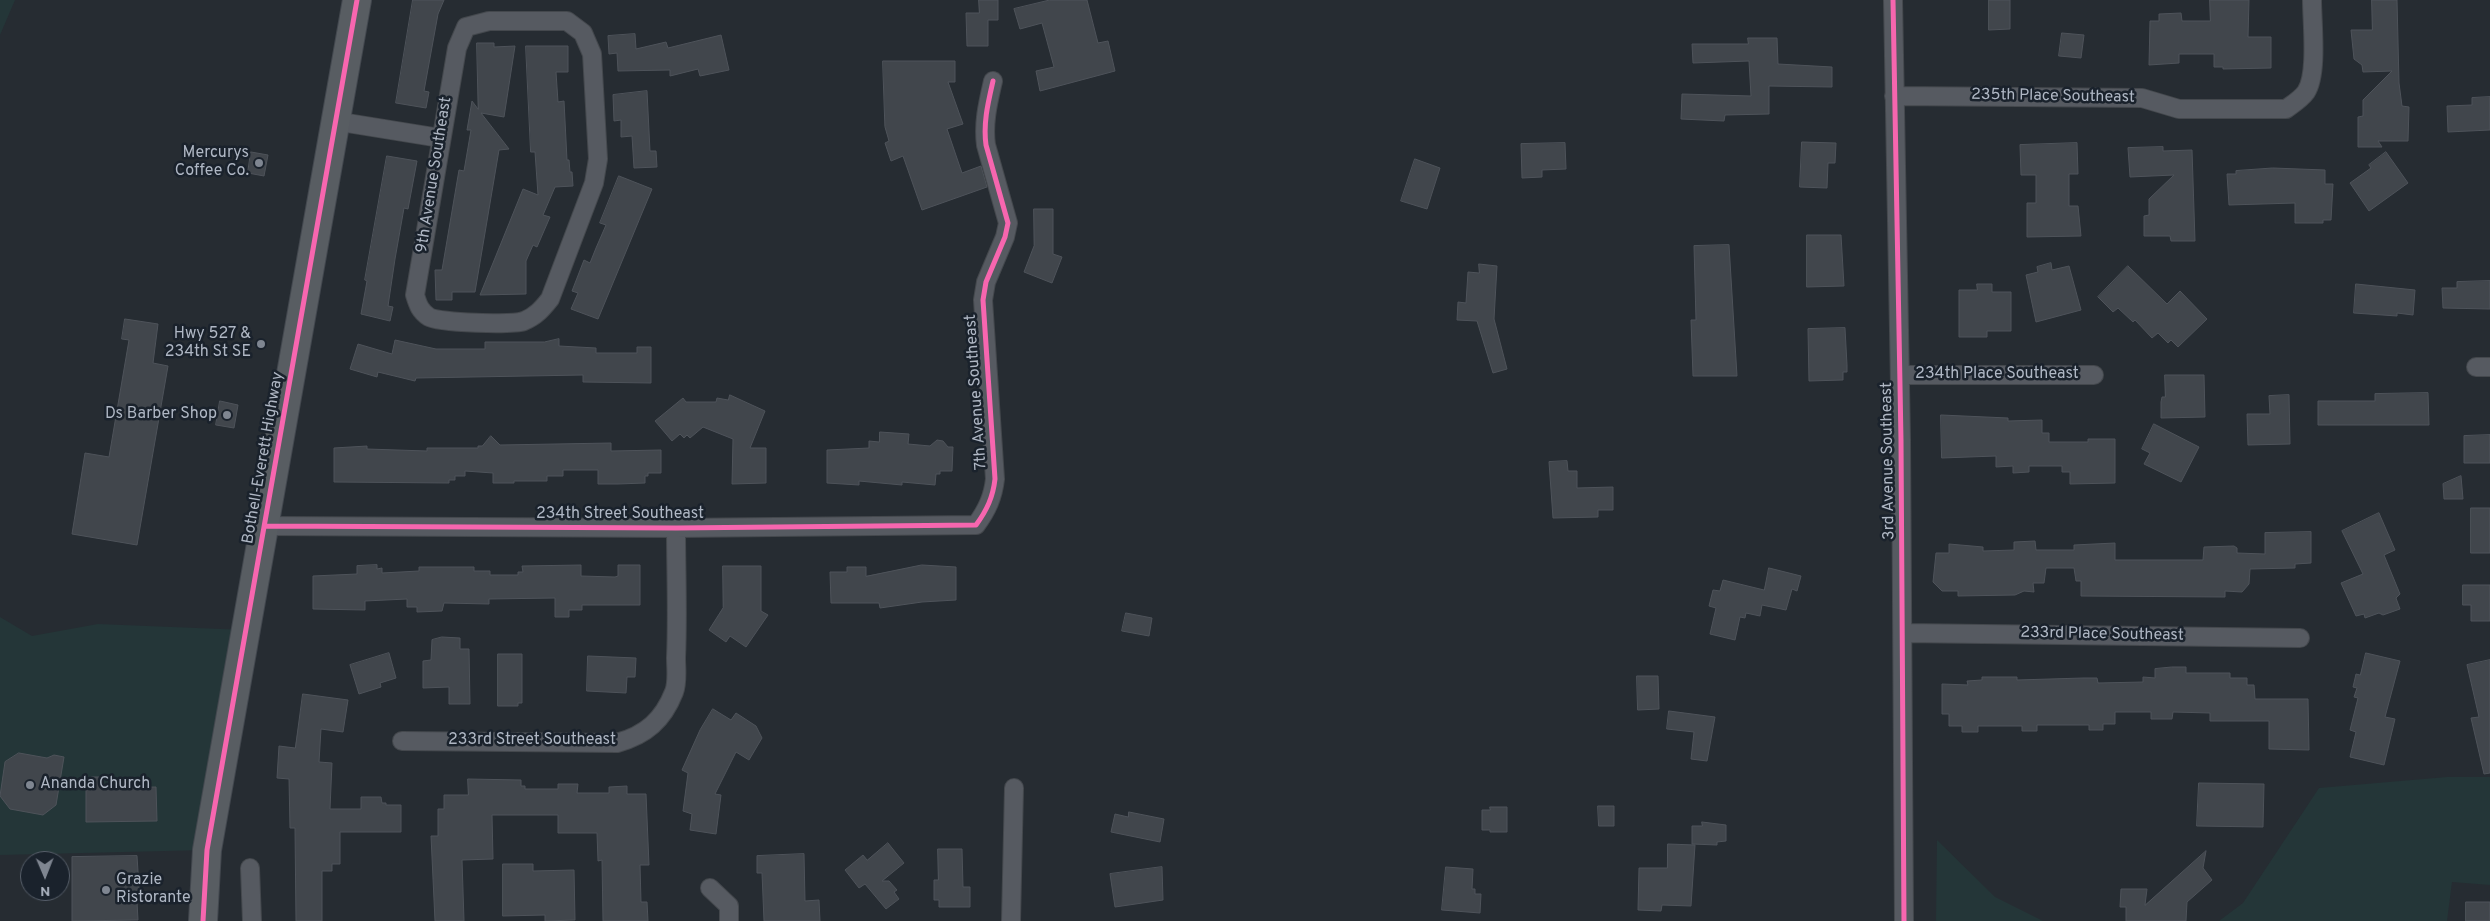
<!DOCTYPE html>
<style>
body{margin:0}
#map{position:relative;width:2490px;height:921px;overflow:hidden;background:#262c32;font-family:Overpass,sans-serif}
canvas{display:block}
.north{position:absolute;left:20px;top:851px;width:50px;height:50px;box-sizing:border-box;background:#1a222c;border:1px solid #565e69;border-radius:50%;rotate:179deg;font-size:14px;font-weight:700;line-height:20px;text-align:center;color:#afb7c4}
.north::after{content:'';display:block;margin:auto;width:18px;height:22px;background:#7f8691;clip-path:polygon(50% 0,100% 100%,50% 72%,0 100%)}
</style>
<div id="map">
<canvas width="2490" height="921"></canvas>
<div class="north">N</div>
</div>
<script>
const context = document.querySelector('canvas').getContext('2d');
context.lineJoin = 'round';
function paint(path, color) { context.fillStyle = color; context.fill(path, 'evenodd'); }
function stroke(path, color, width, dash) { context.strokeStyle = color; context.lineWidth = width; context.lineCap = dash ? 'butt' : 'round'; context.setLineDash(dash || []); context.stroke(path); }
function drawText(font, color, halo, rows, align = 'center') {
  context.font = font + ' Overpass,sans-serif'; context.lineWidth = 5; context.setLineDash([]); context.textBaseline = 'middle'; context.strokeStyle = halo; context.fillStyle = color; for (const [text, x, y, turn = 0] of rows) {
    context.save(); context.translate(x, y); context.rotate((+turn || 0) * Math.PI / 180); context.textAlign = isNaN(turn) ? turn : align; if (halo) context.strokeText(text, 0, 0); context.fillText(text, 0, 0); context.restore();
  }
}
const green = new Path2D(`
 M0 0H15L0 35Z
 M0 617 32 636 98 624 246 630 207 850 0 855Z
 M2447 777H2490V885L2452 882 2447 921H2219L2243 903 2319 788Z
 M1937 840 1995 897 2043 921H1936Z`);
const building = new Path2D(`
 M413 0H444L438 14 424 91 429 92 426 108 396 103Z
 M979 0H998V20H988V46H967L966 13H979Z
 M1050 0H1087L1098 43 1108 41 1115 71 1040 91 1036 71 1054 67 1042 23 1020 29 1014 9Z
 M1989 0H2010V29L1989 30Z
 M2210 0H2249L2248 37H2271V68L2223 69V67H2214V54H2179V63L2149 65 2150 21H2159V14L2181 13 2182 21H2210Z
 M2372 0H2397L2399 83 2402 106 2409 107 2408 141H2378L2382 147H2358V117L2363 116V100L2392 71 2363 72 2362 65 2354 59 2351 30H2372Z
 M2062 33 2084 35 2081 58 2059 56Z
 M635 34 636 49 666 42 668 48 721 35 729 70 700 76 698 69 670 76V70L618 71 617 53 609 54 608 36Z
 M1748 38H1777L1778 64 1832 67V87L1769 86V114L1725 115 1724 121 1681 119 1682 94 1751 96 1749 61 1693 63 1692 44H1748Z
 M477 43H494V47L515 46 504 117 481 113 509 149 499 150 475 292H452V300H436L435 270H442L459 170 464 171 471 130H467L472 101 478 109Z
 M526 46H568V72H556L558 102 564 101 567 160H569L570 172H572L573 186 555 187 543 215 550 217 537 247 533 245 526 261V294L480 295 523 189 538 195 535 152H531Z
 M883 61H955V82H948L963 124 947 129 962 173 981 166 987 187 922 210 903 156 891 161 885 143 889 141 885 127Z
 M647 91 650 151H656L657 167 634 168 632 136 621 137V120L614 121 613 95Z
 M2490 97V130L2448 132 2447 106 2472 105V98Z
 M1802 142 1836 143 1835 163H1828L1827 188 1800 187Z
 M1565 143 1566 169 1542 170V177L1522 178 1521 144Z
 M2077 143 2078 174H2069V206H2078L2081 236 2027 237V203H2036V175H2021L2020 145Z
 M2163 147V151L2192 150 2195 241H2171L2170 236H2144V216L2149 215V199L2174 175 2130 177 2128 148Z
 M251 152 268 155 264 176 248 173Z
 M2386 152 2408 183 2369 211 2350 183 2371 168 2369 165Z
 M387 156 417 161 408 209 404 208 395 259 388 306 393 307 390 321 361 314 367 281 365 280Z
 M1415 159 1440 168 1427 209 1401 201Z
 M2273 168 2325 170V184H2333L2331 220H2323V223H2295V203L2229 205 2227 174H2236V171Z
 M619 176 652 189 598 319 571 309 578 293 572 291 584 260 590 263 596 248 606 225 600 223Z
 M1034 209H1053V254L1062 257 1052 283 1024 272 1034 246Z
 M1807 235H1841L1844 286 1807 287Z
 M1729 245 1737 376H1693L1691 320H1696L1694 246Z
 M2051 263 2052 270 2069 266 2081 310 2036 322 2026 275 2038 272 2037 267Z
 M1479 264 1497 266 1494 319 1507 369 1493 373 1477 321 1457 320 1458 302 1466 303 1468 272 1479 273Z
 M2128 266 2167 304 2180 291 2207 319 2178 347 2171 340 2168 343 2158 333 2152 338 2135 320 2133 322 2118 308 2113 312 2098 297Z
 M2490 281V309L2443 308 2442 288H2457V282Z
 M1977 284H1992V292H2011V331H1987V337H1959V290H1977Z
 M2356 284 2415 290 2413 315 2397 313V316L2354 313Z
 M125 319 158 324 153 363 168 366 137 545 72 534 85 453 109 457 129 340 122 339Z
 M1845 328 1847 365V372H1843V380L1809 381 1808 329Z
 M559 339V346L596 348V353H637V347H651V383L583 382V375L416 378 415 381 378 372 377 377 350 369 358 344 392 354 395 340 436 349H485V342H544Z
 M2165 375H2204L2205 417 2161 418V402L2162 397H2165Z
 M2428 393 2429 425H2318V401H2375V394Z
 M730 395 765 411 750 448H766V483L732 484 733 439 703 427 690 438 687 435 684 438 680 434 672 441 655 421 683 398 686 402H716L717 398 728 400Z
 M2289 395 2290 444 2248 445 2247 414H2270L2269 396Z
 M220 401 238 405 234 428 216 425Z
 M1941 415 2008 418V421L2042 420V433H2049V442H2088V439H2115V483L2070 484V472H2062V466H2029V472L2013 473V466L1996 467V456L1942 458Z
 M2154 424 2199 447 2181 482 2144 464 2150 453 2142 449Z
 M880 432 909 434 908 444 930 446 937 440 943 441 948 447H953L952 471H940V474H936L935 485 902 482V485L859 481V485L827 483V450L869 448V441L879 442Z
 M2490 435V463H2464V436Z
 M491 436 500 445 611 443V451L661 450V473H648V476H645V483L618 484H598V470H563V476H547V481H514V483H493V473L465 471V476H455V480H449V483L334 482V448L367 446V449L427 451V448H478V446H482Z
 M1567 461 1568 471H1577V488L1613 487V510H1598V517L1553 518 1549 462Z
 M2461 476 2463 499H2444L2443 484Z
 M2471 508H2490V553H2471Z
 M2379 513 2395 550 2384 555 2400 594 2396 598 2400 609 2383 615 2379 613 2365 618 2364 614 2356 616 2341 583 2363 574 2342 531Z
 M2311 532V563L2295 564V568L2250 569 2249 584 2242 592 2225 591V597L2081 596V581H2076L2074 568H2046L2044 583H2033L2034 592 2024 591 2015 595 1958 596V591H1942L1933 582 1936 553H1949V544L1983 547V551L2014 550V542L2035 541 2036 550H2074V545L2115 543V560H2203L2204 547 2234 546 2237 548V553L2265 554V533Z
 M377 565V569L382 568V573L419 571V567H474V571H490V575H518V572H523L522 566 581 565V576L615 577 618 576V565H640V605H582V610H569V617H555V598L489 599V604L444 603 442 611 417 612V607H407V599L365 601V610L313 609V576L357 574V566Z
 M922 565 956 567V600L922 602 880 608 879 603H831L830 572H847V567H866V576Z
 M723 566H761V611L768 615 746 647 730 636 726 642 709 630 723 608Z
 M1769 568 1801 576 1797 591 1792 589 1786 610 1762 605 1760 616 1746 613 1745 618 1740 617 1735 640 1710 634 1716 608 1709 606 1713 590 1720 591 1723 580 1764 590Z
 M2463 585H2490V621H2471V605H2463Z
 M1126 613 1152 618 1149 636 1122 631Z
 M442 637 460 638V649H469L470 704H449V687L423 688V661L431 660 432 640Z
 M389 653 396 678 380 683 381 687 359 694 350 665Z
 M2366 653 2400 661 2385 717 2395 719 2384 765 2350 757 2356 732 2350 730 2358 698 2354 697 2357 688 2353 687 2356 674 2360 675Z
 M498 654H522V703H518V706H498Z
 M588 656 636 658 635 677H627L626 693 587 691Z
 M2490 660V773L2484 774 2471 718 2479 717 2467 665Z
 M2172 667H2186V673H2230V678H2247V685H2254L2255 699H2308L2309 750 2269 749V721H2210V713L2173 712 2172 719H2151V712H2115V724H2103V730H2089V725H2037V731H2022V726H1978V732H1962V726H1949V714H1942V684L1968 685 1967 681 1982 680V677H2017V680L2083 678H2097L2098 683 2143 682V677L2155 678V669Z
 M1637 676H1658L1659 709 1638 710Z
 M303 694 348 700 343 732 321 729 319 762 332 763 330 809H361V797H381L382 803H386V805H401V832H340V864H332V871H322V921H296L295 828H290L289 779 277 778 279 746 295 748Z
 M713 709 731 720 736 713 756 726 762 738 749 760 736 752 715 794 721 795 716 834 690 830 692 814 683 811 688 773 682 770 700 730Z
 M1669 711 1715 717 1707 761 1691 759 1694 732 1667 729Z
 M19 753 47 758 54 755 64 757 56 805 43 815 10 809 0 796 5 762Z
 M91 777H102V788L156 787 157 821 86 822V782Z
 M468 779 521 780V786H525V789H558V784H578L577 793H609V787L627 786V794H646L649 865H640L641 902H647L648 921H603L602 860 598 861 597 833H558V815H492L493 859 462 860 464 921H435L431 836H438V809H444V795H468Z
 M2199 783 2264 784 2263 827 2197 826Z
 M1598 806H1614V826H1599Z
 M1490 807H1507V832H1490V830H1482V810H1490Z
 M1129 812 1164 819 1160 842 1111 832 1115 814 1128 817Z
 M1702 822 1726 825V841L1717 842V845L1692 844V826H1702Z
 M888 843 904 863 882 881H889L897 890 894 892 899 899 886 909 865 884 859 888 845 870 863 855 867 860Z
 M1668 844 1695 845 1691 906 1662 905 1661 911 1638 910 1639 868H1667Z
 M938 849H962L963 887H970V907H939V900H934V880H938Z
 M2206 851 2203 868 2212 880 2187 902 2186 921H2126V907H2120L2121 889H2147L2145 905Z
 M804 854 805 901 819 900 820 921H764L762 873H757V856Z
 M137 856 140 902H137L138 920 72 921V857Z
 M503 864H533V871L574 870 575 920 545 921V915L503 916Z
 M1162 867 1163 900 1115 907 1110 874Z
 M1446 867 1473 869 1472 889H1475V894H1481L1480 913 1442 910Z
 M2466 902H2490V921H2466Z`);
const minor = new Path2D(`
 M1893 0 1901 440 1904 921
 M489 21H567L583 33 592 54 598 159 594 183 550 299C542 309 536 316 524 321 513 325 439 323 429 317 420 311 418 305 415 295L457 48 466 27Z
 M1894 96 2142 98 2179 109H2286C2293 104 2301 99 2306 92 2318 74 2312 23 2312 0
 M335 121 440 138
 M2476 367H2490
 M1900 375H2094
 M265 526 676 528 976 525C987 510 993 497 995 479L983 300 986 282 1005 237 1008 223 986 145C983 123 988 103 993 81
 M1904 633 2300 638
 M402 741 617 743C646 735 663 720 674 692 678 682 676 668 676 658 678 615 676 571 676 528
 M250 868 252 921
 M710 888 729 906V921
 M1011 921 1014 788`);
const primary = new Path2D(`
 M203 921 207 850 357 0`);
const cycleway = new Path2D(`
 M1893 0 1901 440 1904 921
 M265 526 676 528 976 525C987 510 993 497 995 479L983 300 986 282 1005 237 1008 223 986 145C983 123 988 103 993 81
 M203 921 207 850 357 0`);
const markers = [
 [259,163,5,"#7f8691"],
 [261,344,5,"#7f8691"],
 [227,415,5,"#7f8691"],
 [30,785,5,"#7f8691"],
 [106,890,5,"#7f8691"]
];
const streetNames = [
 ["235th Place Southeast",2053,97,1],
 ["9th Avenue Southeast",435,175,-81],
 ["234th Place Southeast",1997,375],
 ["7th Avenue Southeast",977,392,-94],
 ["Bothell-Everett Highway",264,458,-80],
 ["3rd Avenue Southeast",1889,461,-91],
 ["234th Street Southeast",620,515],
 ["233rd Place Southeast",2102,635,1],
 ["233rd Street Southeast",532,741]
];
const poiNames = [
 ["Mercurys",249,154],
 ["Coffee Co.",249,172],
 ["Hwy 527 &",251,335],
 ["234th St SE",251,353],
 ["Ds Barber Shop",217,415],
 ["Ananda Church",40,785,"left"],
 ["Grazie",116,881,"left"],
 ["Ristorante",116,899,"left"]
];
paint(green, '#243638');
paint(building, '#41464c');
stroke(building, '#4e535a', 1);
stroke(minor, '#44484d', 20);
stroke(primary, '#43484f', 30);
stroke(minor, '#565a61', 18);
stroke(primary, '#585d62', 28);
stroke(cycleway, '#f766af', 5);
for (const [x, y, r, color] of markers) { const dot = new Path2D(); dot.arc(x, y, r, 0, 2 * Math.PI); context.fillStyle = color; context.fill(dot); stroke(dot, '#1a222c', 2); }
drawText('16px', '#afb7c4', '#1a222c', streetNames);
drawText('16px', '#afb7c4', '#1a222c', poiNames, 'right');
</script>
